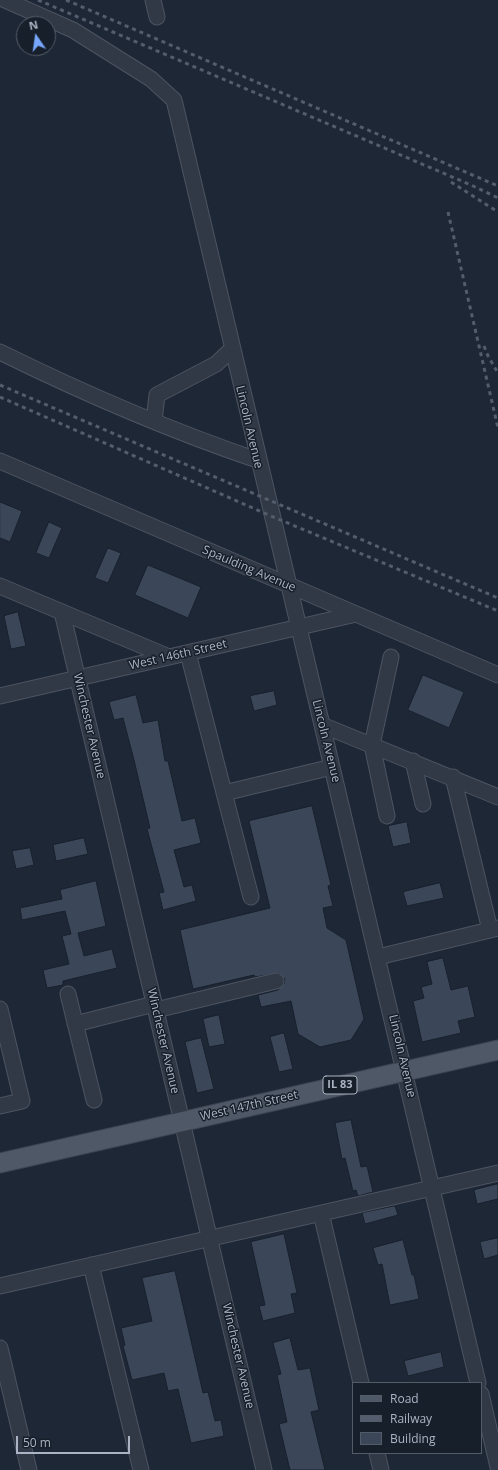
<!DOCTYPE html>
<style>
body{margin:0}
#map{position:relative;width:498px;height:1470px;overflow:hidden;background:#1e2736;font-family:"Open Sans",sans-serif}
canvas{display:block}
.legend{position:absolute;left:352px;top:1382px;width:130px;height:72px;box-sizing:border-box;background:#171f2a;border:1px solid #525b68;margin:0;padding:5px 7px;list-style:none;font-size:12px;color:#abb4c4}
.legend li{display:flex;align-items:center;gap:8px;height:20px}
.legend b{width:20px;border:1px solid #525b68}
.north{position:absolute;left:16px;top:16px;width:40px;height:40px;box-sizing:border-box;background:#171f2a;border:1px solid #525b68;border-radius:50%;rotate:347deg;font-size:11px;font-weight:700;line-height:16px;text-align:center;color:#abb4c4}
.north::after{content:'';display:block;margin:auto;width:14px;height:18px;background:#77a7fc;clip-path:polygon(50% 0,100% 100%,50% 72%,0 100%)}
.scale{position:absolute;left:16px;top:1436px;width:114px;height:18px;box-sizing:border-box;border:2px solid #abb4c4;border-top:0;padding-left:5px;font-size:12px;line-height:14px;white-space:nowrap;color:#abb4c4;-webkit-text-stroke:3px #171f2a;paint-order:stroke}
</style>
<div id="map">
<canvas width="498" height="1470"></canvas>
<ul class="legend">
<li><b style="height:5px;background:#4f5867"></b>Road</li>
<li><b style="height:5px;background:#535d6e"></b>Railway</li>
<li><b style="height:11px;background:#3b4759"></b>Building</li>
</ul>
<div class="north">N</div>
<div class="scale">50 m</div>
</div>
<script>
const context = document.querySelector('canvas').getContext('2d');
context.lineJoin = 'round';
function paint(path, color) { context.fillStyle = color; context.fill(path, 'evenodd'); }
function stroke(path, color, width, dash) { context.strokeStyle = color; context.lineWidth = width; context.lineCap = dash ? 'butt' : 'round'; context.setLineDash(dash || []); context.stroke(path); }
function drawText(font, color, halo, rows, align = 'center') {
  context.font = font + ' "Open Sans",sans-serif'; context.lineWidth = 3; context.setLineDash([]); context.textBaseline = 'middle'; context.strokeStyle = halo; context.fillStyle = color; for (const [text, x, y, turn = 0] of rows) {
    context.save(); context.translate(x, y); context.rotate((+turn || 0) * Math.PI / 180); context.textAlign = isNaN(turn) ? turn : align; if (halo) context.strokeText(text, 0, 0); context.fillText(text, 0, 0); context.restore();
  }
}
const building = new Path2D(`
 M0 502 22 511 10 542 0 538Z
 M49 522 62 528 49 558 36 553Z
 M108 548 121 553 108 583 95 578Z
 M148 565 201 587 188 618 135 595Z
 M18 612 26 646 11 649 4 616Z
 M423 675 464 692 449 728 408 710Z
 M274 691 277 705 254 711 250 696Z
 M136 695 143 723 158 720 165 761H168L182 821 195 818 201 843 174 850 184 887 192 885 196 901 163 910 159 893 164 892 147 829 150 828 134 760 123 718 114 720 109 702Z
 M312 806 331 885 328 886 333 906 323 908 327 928 346 940 364 1019 351 1040 320 1047 298 1034 291 1001 261 1007 258 995 278 990 284 984 285 979 279 973 255 977 254 975 193 989 180 930 270 908 249 821Z
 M407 822 411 843 393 847 388 826Z
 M84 838 88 854 56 861 53 845Z
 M30 848 34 865 16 869 12 851Z
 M96 881 106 926 78 933 84 956 112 949 117 968 63 981V985L47 988 43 970 69 964 62 936 71 934 65 911 22 920 20 908 62 899 60 890Z
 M440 883 444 898 407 906 403 892Z
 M443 958 451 990 468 986 475 1017 458 1021 461 1033 422 1042 413 1001 424 998 421 987 432 984 427 962Z
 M219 1015 225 1044 209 1047 203 1019Z
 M284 1033 293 1069 279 1072 270 1037Z
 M201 1038 214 1089 197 1093 185 1042Z
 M351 1120 361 1167 367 1166 373 1192 358 1196 356 1190 353 1191 345 1158 342 1159 335 1123Z
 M498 1184V1199L477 1204 474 1190Z
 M395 1206 398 1215 365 1224 362 1213Z
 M284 1234 297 1293 291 1294 295 1313 263 1321 259 1306 265 1305 251 1242Z
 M498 1238V1255L484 1259 480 1242Z
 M403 1240 412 1275H414L419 1299 390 1305 382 1264 378 1265 373 1248Z
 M175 1271 203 1393 208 1392 215 1421 221 1420 224 1436 191 1443 178 1389 168 1391 164 1373 132 1380 123 1346 125 1345 121 1328 152 1321 142 1278Z
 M290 1338 298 1370 310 1368 319 1410 311 1412 325 1470H290L279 1424 287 1422 277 1375 281 1374 273 1343Z
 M441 1352 444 1367 408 1376 404 1361Z`);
const minor = new Path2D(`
 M5 0 73 30 151 79 174 100C272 528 378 955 478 1383
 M153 0 157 17
 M0 352C83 393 169 430 257 460
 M154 421 157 395 216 364 231 350
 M0 461 498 675
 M0 586 169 657
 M62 612 264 1470
 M188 653 251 897
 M0 696 356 614
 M322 725 498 797
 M413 761 423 804
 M453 777 490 930
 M224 793 332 767
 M387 816 372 745 391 657
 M378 957 498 928
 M68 994 94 1100
 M0 1009 22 1101 0 1106
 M156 1010 276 981
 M75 1024 154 1004
 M321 1213 361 1383
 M91 1265 141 1470
 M0 1286 498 1173
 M0 1348 29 1470
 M481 1394 498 1467
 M377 1453 381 1470`);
const major = new Path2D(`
 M0 1163 498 1050`);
const rail = new Path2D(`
 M38 0 471 185 498 198
 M66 0 498 186
 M451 182 498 212
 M448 212 498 428
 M484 346 488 356 498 373
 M0 385 498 598
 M0 397 271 516 498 611`);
const shields = [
 [340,1085,34]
];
const shieldNames = [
 ["IL 83",340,1085]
];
const streetNames = [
 ["Lincoln Avenue",249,427,77],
 ["Spaulding Avenue",249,569,23],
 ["West 146th Street",178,655,-13],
 ["Winchester Avenue",89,726,77],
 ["Lincoln Avenue",326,741,76],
 ["Winchester Avenue",163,1041,77],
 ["Lincoln Avenue",402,1056,77],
 ["West 147th Street",249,1106,-13],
 ["Winchester Avenue",238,1356,77]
];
paint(building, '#3b4759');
stroke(building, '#19212d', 1);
stroke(minor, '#4c5462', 17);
stroke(major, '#3b4250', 21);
stroke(minor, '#313946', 15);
stroke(major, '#4f5867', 19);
stroke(rail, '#535d6e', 3, [4, 4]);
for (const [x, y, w] of shields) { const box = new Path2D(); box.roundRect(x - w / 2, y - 9, w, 18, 3); context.fillStyle = '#171f2a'; context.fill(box); stroke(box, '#abb4c4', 1); }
drawText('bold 11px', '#abb4c4', null, shieldNames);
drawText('12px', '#abb4c4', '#171f2a', streetNames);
</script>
